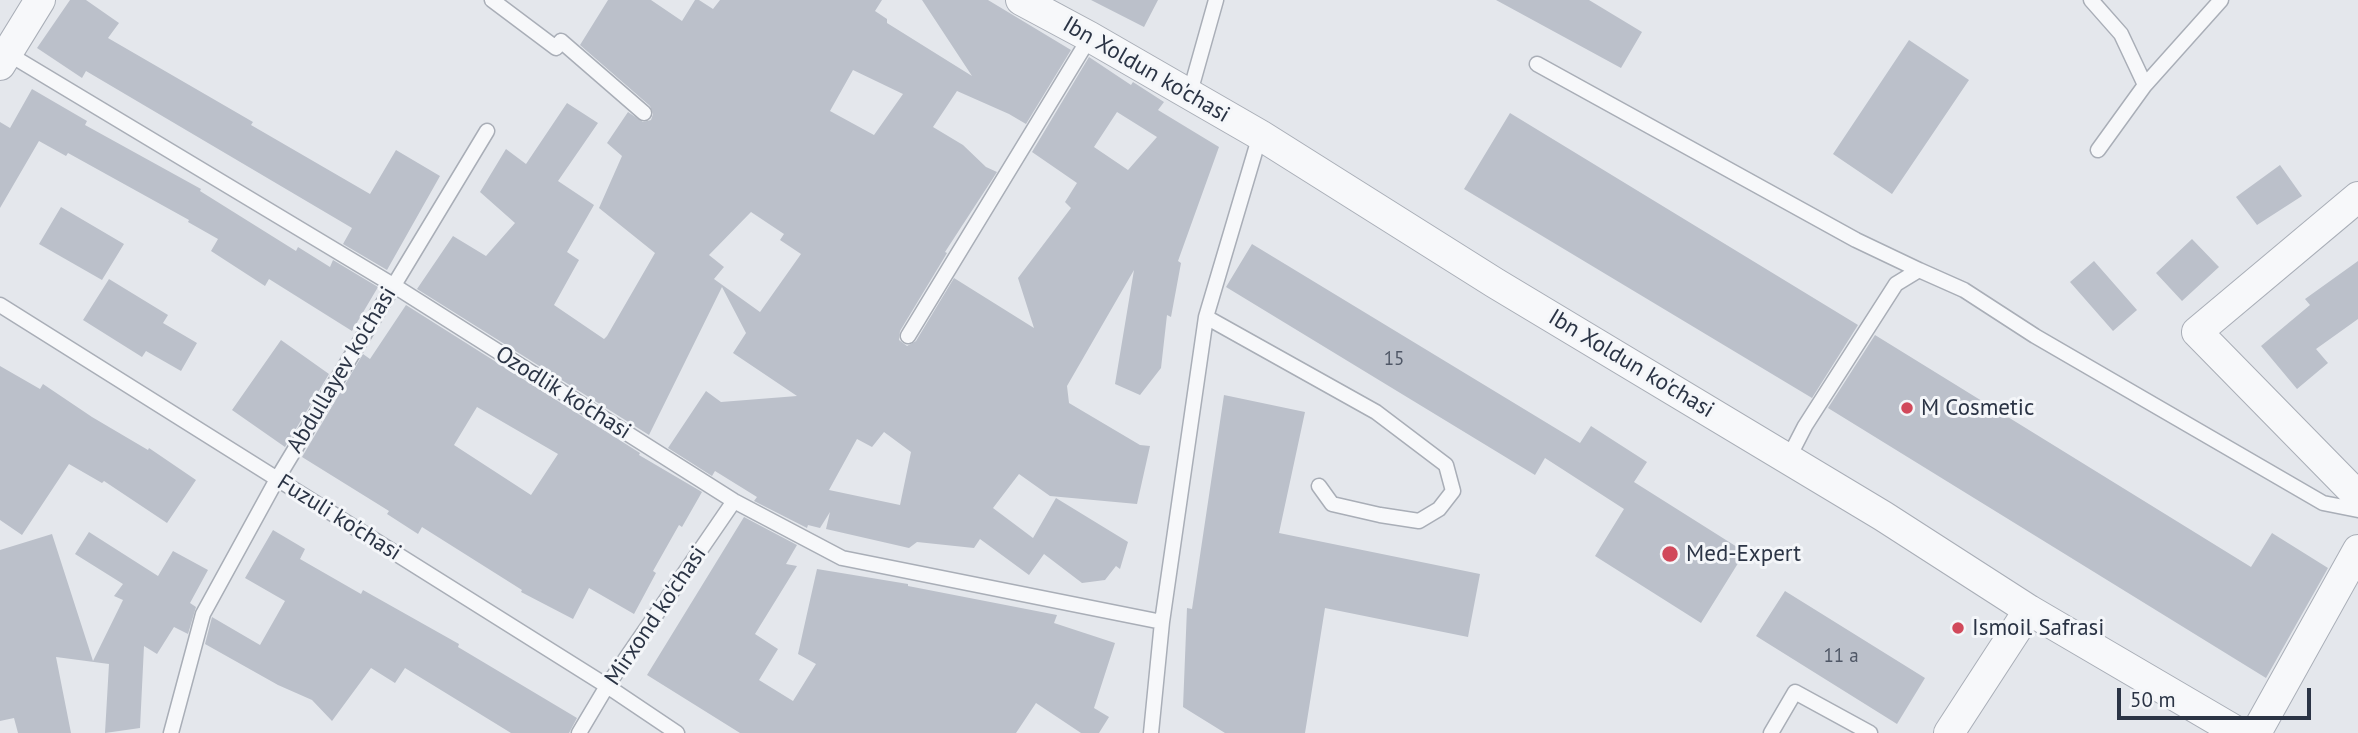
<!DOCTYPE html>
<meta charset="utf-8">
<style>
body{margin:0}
#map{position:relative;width:2358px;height:733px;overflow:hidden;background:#e4e7ec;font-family:"PT Sans",sans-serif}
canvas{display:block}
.scale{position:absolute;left:2117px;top:688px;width:194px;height:32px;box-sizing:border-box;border:4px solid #2b3445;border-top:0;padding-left:9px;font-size:21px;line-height:24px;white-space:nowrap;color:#2b3445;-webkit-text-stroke:5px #f4f6f9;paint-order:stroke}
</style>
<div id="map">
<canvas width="2358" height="733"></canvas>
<div class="scale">50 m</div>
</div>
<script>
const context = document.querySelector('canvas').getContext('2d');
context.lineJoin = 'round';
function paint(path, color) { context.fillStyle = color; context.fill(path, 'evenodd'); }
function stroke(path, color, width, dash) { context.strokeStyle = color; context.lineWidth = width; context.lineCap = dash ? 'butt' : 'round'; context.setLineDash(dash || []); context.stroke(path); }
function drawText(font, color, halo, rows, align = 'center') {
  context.font = font + ' "PT Sans",sans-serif'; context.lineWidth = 6; context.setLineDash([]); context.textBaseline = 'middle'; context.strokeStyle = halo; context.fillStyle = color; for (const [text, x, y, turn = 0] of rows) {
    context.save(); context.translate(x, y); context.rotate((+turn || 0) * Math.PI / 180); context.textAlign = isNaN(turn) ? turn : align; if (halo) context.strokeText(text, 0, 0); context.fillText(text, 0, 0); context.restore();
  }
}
const building = new Path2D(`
 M70 0H86L119 23 108 38 253 122 251 125 370 194 396 150 440 176 387 270 343 244 352 228 86 71 82 78 37 48Z
 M608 0H651L682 21 695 0H699L713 9 720 0H882L875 11 887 19V23L972 76 922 0H988L1071 50 1026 124 1009 114 957 91 933 127 963 145 986 167 997 172 945 252 947 253 938 268 900 331 899 340 907 346 916 341 954 278 1034 328 1018 278 1071 208 1065 202 1077 183 1032 152 1089 57 1131 85 1133 82 1164 102 1158 110 1219 147 1178 261 1181 263 1171 317 1167 315 1161 368 1140 395 1115 384 1134 270 1067 386 1069 403 1140 445 1150 446 1137 504 1050 496 1019 474 993 508 1033 538 1056 498 1128 542 1120 569 1116 566 1105 580 1082 583 1044 554 1029 575 980 539 974 548 917 542 909 548 826 529 830 512 820 528 808 525 807 528 754 501 757 497 715 471 712 476 668 448 706 391 721 402 797 396 733 353 746 333 722 287 649 435 417 289 453 236 486 256 515 223 480 192 506 149 526 164 567 103 598 123 558 181 594 205 567 252 579 260 554 305 604 339 607 336 655 253 599 208 622 156 607 143 628 112 643 122 651 120 653 114 650 106 580 45ZM853 70 903 94 874 135 830 111ZM1117 112 1157 137 1128 170 1094 147ZM751 212 784 234 780 240 801 254 760 312 714 279 724 267 709 255ZM884 432 911 452 900 505 829 490 857 439 872 447Z
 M1091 0H1158L1144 27Z
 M1496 0H1589L1642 32 1621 68Z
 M1909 40 1969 80 1892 194 1833 154Z
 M32 89 87 121 85 125 201 189 200 191 296 251 298 247 330 267 333 260 378 287 352 331 269 279 265 286 211 251 218 239 188 222 189 220 68 153 66 156 39 141 0 208V122L10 128Z
 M1510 113 1858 325 1812 398 1464 189Z
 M2280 165 2302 196 2257 225 2236 197Z
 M61 207 124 244 102 280 39 244Z
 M2192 239 2219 267 2182 301 2156 273Z
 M1252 244 1580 443 1591 426 1647 462 1634 482 1745 552 1701 623 1595 556 1624 509 1545 458 1535 475 1226 287Z
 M2094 261 2137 310 2113 331 2070 282Z
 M2358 261V319L2316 349 2328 363 2297 389 2261 346 2310 305 2305 299Z
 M109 279 168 315 163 323 197 343 181 371 146 351 142 357 83 320Z
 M406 305 640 453 639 455 702 492 682 527 679 525 653 571 656 573 634 614 589 588 573 619 521 592 522 590 422 527 418 534 387 514 389 511 302 457 363 354 370 359ZM477 407 558 454 531 495 454 445Z
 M1875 335 2251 567 2272 533 2328 568 2266 678 1828 408Z
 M281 340 329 374 285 447 232 410Z
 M0 366 40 389 43 384 92 417 148 450 149 448 196 480 167 523 104 481 102 483 69 464 22 535 0 520Z
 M1224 395 1305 412 1279 533 1480 574 1468 637 1325 608 1305 733H1225L1183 707 1187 608 1192 609Z
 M744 517 797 545 786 564 797 566 755 634 778 649 759 680 793 701 816 664 798 654 817 569 908 584V586L1057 615 1054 623 1115 643 1094 708 1109 717 1099 733H1081L1036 703 1016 733H740L647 675Z
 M273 530 305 549 300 559 361 594 363 590 459 644 458 647 577 718 569 733H511L405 668 395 683 371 668 332 721 312 700 278 685 205 644 212 617 260 645 285 601 245 578Z
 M89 532 158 576 173 551 208 570 190 603 196 607 188 634 174 627 157 654 144 646 140 728 105 733 109 664 56 657 71 733H18L14 718 0 721V550L52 534 93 661 123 600 114 596 123 584 75 554Z
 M1785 591 1925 678 1897 724 1756 636Z`);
const service = new Path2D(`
 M492 0 556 48 561 41 644 113
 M2091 0 2121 34 2145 85 2098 150
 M7 53 393 285 734 501 842 558 1162 622
 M1537 64 1856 240 1919 270
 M2145 85 2221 0
 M1189 96 1216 0
 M0 305 607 686 677 733
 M1206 317 1376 412 1446 465 1453 491 1439 509 1419 521 1380 515 1332 504 1319 486
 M908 336 1090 37
 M1788 459 1805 426 1896 284 1919 270 1964 290 2035 336 2323 503 2358 510
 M171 733 203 614 277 479 487 131
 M579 733 607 686 734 501
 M1151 733 1162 622 1206 317 1260 135
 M1771 733 1795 692 1870 733`);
const minor = new Path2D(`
 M1021 0 1090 37 1260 135 1495 283 1883 516 2029 610 2239 733
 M0 65 40 0
 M2358 197 2197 332 2352 490 2358 501
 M1949 733 2029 610
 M2256 733 2358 550`);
const markers = [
 [1907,408,7,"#d1495b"],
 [1670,554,9,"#d1495b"],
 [1958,628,7,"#d1495b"]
];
const numberNames = [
 ["15",1394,360],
 ["11 а",1841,657]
];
const streetNames = [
 ["Ibn Xoldun ko'chasi",1146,70,30],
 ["Ibn Xoldun ko'chasi",1631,364,31],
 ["Abdullayev ko'chasi",342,370,-59],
 ["Ozodlik ko'chasi",563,393,32],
 ["Fuzuli ko'chasi",339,518,32],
 ["Mirxond ko'chasi",656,616,-56]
];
const poiNames = [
 ["M Cosmetic",1921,408],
 ["Med-Expert",1686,554],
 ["Ismoil Safrasi",1972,628]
];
paint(building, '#bbc0ca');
stroke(service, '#a9aeb7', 17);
stroke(minor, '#a9aeb7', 32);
stroke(service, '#f7f8fa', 14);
stroke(minor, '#f7f8fa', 30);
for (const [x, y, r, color] of markers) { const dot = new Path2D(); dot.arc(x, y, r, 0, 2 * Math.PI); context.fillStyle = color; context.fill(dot); stroke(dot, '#f4f6f9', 2.5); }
drawText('19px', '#4f5766', null, numberNames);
drawText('23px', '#2b3445', '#f4f6f9', streetNames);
drawText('23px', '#2b3445', '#f4f6f9', poiNames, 'left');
</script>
